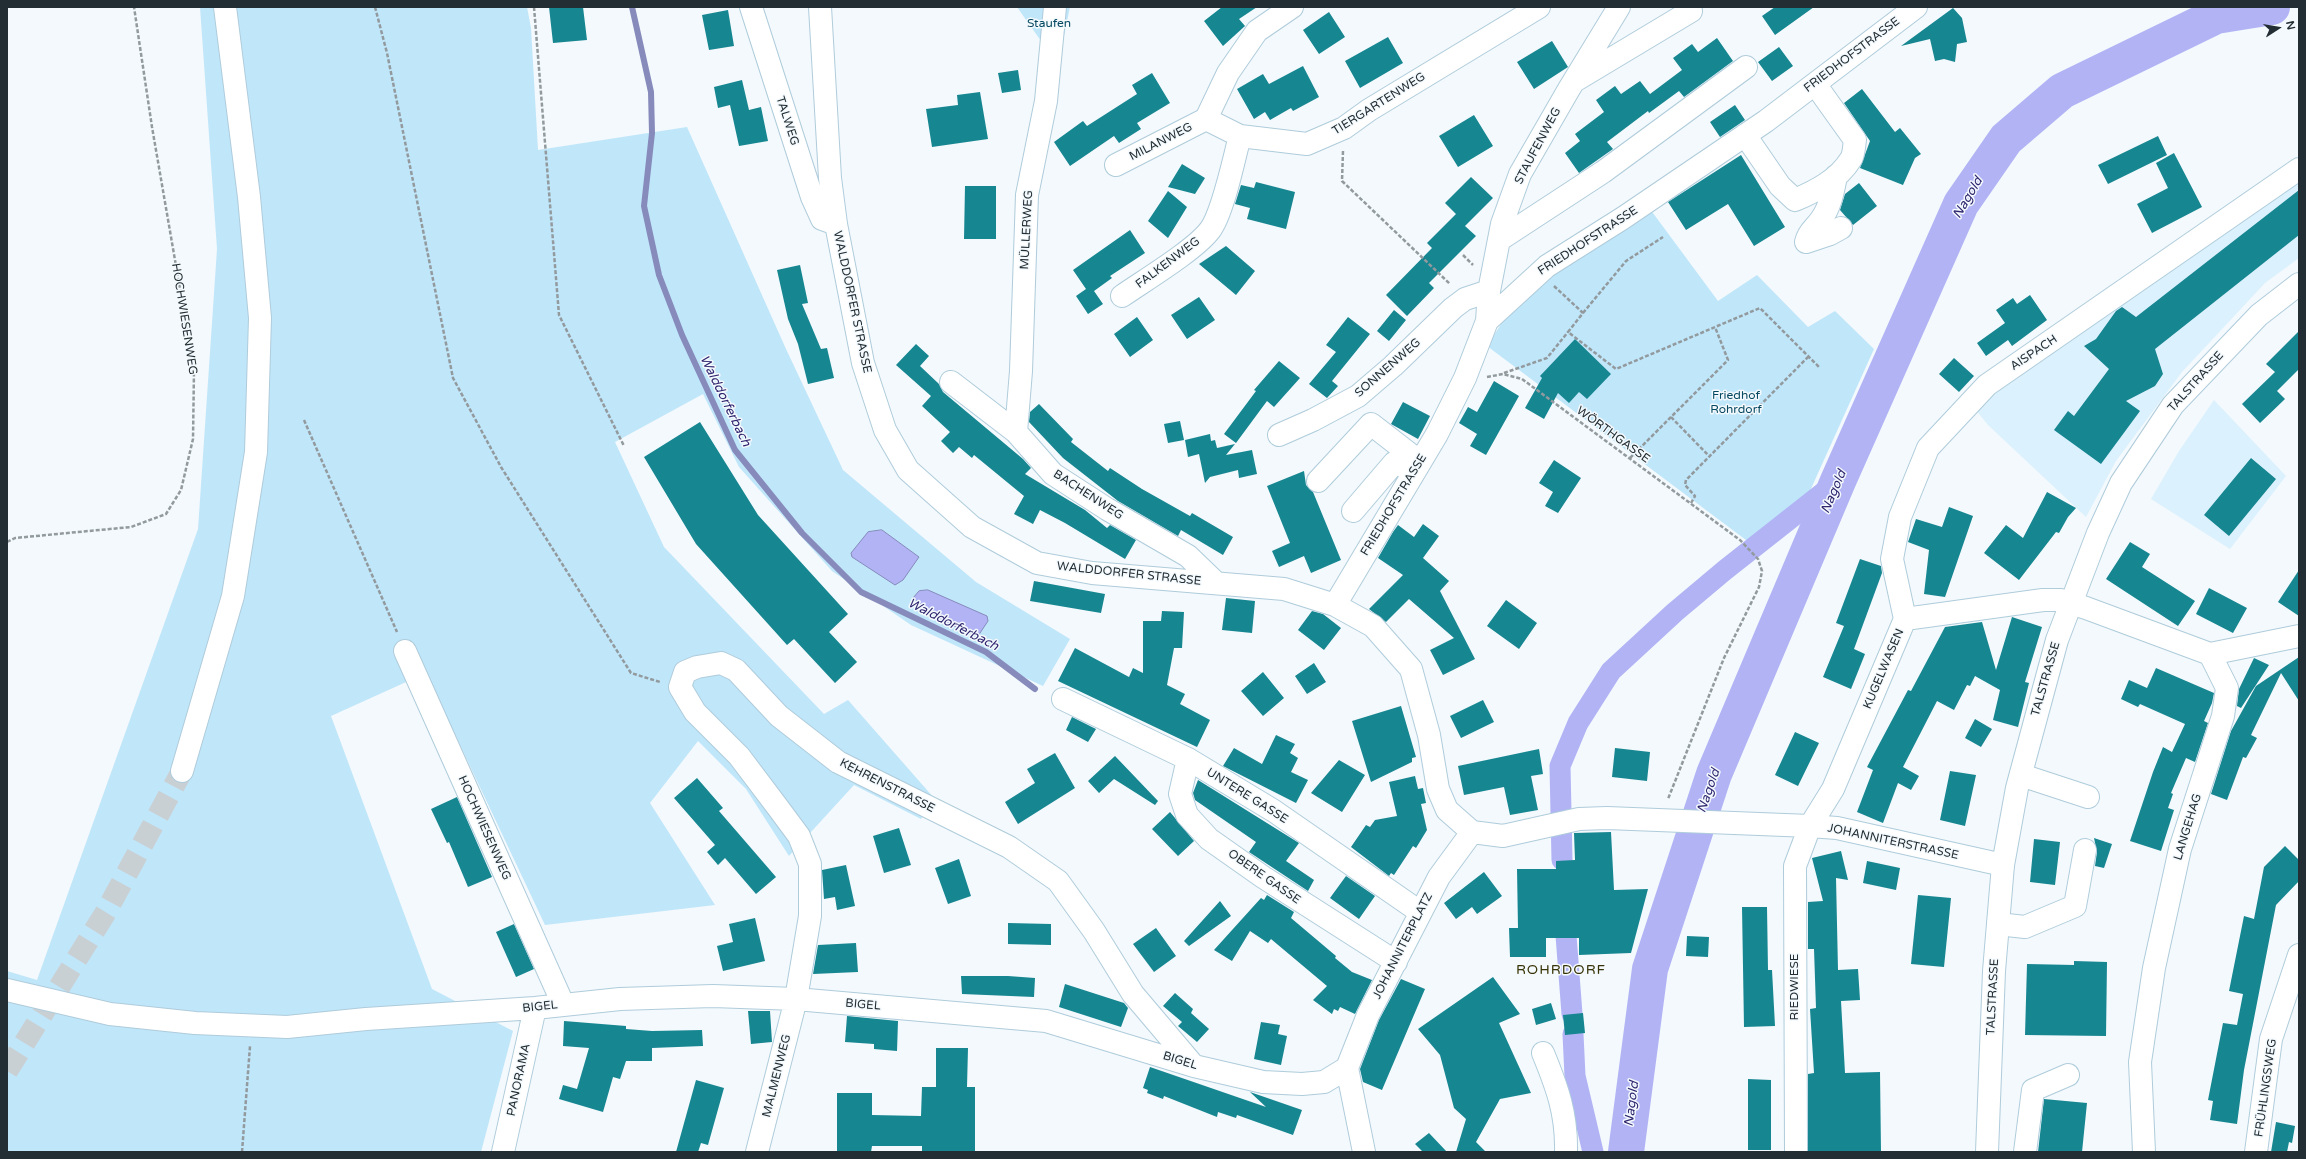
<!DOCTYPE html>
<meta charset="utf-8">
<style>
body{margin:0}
#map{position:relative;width:2306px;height:1159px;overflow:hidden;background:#f3f9fc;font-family:"Varela Round",sans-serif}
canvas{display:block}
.frame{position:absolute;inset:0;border:8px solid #232e34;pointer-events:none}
.north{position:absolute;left:2258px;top:8px;width:40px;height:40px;-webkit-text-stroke:3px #f3f9fc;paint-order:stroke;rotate:78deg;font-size:11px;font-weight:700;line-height:16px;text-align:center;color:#232e34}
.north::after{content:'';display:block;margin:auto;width:14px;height:18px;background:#232e34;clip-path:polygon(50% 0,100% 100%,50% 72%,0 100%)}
</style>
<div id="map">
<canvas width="2306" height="1159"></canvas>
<div class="frame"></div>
<div class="north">N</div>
</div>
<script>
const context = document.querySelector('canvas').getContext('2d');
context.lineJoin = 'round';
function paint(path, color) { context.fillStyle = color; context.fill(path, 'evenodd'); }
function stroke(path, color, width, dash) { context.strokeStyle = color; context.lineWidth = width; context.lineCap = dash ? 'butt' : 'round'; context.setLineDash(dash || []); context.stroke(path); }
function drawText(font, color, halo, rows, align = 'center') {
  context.font = font + ' "Varela Round",sans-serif'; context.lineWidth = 3; context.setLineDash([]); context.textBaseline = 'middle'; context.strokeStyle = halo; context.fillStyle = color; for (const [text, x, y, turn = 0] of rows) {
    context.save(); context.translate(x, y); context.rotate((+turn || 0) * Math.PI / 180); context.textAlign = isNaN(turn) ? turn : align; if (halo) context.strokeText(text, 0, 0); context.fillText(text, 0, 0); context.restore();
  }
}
const built = new Path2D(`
 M2299 181V258L2265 283 2182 372 2116 461 2086 517 1988 425 1975 409 2032 366Z
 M2214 400 2286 476 2230 549 2151 499 2179 451Z`);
const green = new Path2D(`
 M200 7H527L531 28 538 150 687 127 786 349 843 470 976 582 1070 639 1043 686 911 625 832 571 739 467 703 394 615 442 664 547 824 714 848 700 934 798 921 819 854 785 789 856 746 789 698 741 650 803 715 905 545 925 426 673 331 716 432 989 513 1031 481 1152H7V971L37 980 198 529 217 249Z
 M1017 7H1070L1058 65Z
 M1650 209 1718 301 1757 275 1808 327 1835 311 1874 349 1805 502 1750 543 1487 346 1517 299Z`);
const water = new Path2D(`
 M882 530 919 557 903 580 895 585 852 557 851 553 868 532Z
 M928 590 987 616 988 621 978 636 946 623 913 598 919 591Z`);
const stream = new Path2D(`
 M632 7 651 92 652 133 644 206 659 275 682 335 735 450 802 533 861 592 986 652 1035 689`);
const canal = new Path2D(`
 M1562 860 1560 766 1578 723 1611 671 1675 612 1725 570 1838 481
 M1564 909 1572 1014
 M1573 1034 1575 1076 1593 1152`);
const river = new Path2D(`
 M1626 1152 1650 969 1714 774 1838 481 1961 204 2006 139 2062 91 2216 16 2272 7`);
const building = new Path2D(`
 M549 7H583L587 40 553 43Z
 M1222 7H1257L1239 19 1245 26 1223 46 1204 21Z
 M1775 7H1814L1775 35 1762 16Z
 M1953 8 1962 18 1967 42 1957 44 1955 62 1944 59 1935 61 1930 39 1901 46Z
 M728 10 734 46 709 50 702 15Z
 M1329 12 1345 37 1319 54 1303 30Z
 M1388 37 1403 63 1360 88 1345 61Z
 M1717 38 1733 61 1684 97 1679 91 1649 113 1648 111 1607 142 1613 149 1579 173 1565 153 1580 141 1575 134 1604 112 1596 100 1615 86 1621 94 1640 81 1650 94 1682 70 1673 58 1692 44 1698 52Z
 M1552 41 1568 67 1534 89 1517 62Z
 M1779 47 1793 66 1772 81 1758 62Z
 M1303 66 1319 97 1293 111 1291 108 1270 120 1265 112 1254 119 1237 89 1263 74 1269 84Z
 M1018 70 1021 90 1002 93 998 73Z
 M1152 73 1170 103 1137 123 1141 129 1119 143 1114 136 1070 166 1054 142 1083 121 1087 126 1137 94 1132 85Z
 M742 80 749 110 761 107 768 141 739 146 730 105 718 108 714 87Z
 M1862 89 1895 132 1900 128 1921 154 1915 158 1903 185 1860 168 1870 141 1844 103Z
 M980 92 988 139 932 147 926 109 958 105 957 95Z
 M1735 105 1745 120 1720 137 1710 122Z
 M1474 115 1493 146 1458 167 1439 136Z
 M2158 136 2167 155 2108 184 2098 165Z
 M2174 153 2202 207 2152 233 2137 204 2168 188 2156 163Z
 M1741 155 1785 227 1754 246 1728 204 1686 230 1668 202Z
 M1182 164 1205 178 1195 194 1168 187Z
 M1471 177 1493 198 1465 226 1476 236 1429 283 1434 288 1407 316 1386 295 1432 248 1427 243 1456 214 1445 203Z
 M1256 182 1295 192 1286 229 1247 219 1250 208 1235 204 1241 185 1254 188Z
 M1859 183 1877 206 1853 225 1840 210 1845 194Z
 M965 186H996V239H964Z
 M2299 190V235L2155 349 2163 374 2155 386 2126 401 2140 411 2101 464 2054 430 2068 411 2074 416 2109 369 2084 346 2096 339 2116 311 2122 307 2136 317Z
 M1168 191 1187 207 1168 238 1148 221Z
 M1130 230 1145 253 1110 276 1112 278 1094 291 1103 304 1088 314 1076 296 1086 289 1073 270Z
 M1226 246 1255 271 1236 295 1199 264Z
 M800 265 808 303 802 304 821 349 827 348 834 378 808 384 798 344 788 319 777 270Z
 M2030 295 2047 320 2012 346 2008 340 1986 356 1977 343 2005 323 1996 310 2013 298 2017 304Z
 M1199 297 1215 320 1187 339 1171 315Z
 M1394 310 1406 320 1389 341 1377 331Z
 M1137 317 1153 340 1130 357 1114 334Z
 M1348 317 1370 334 1332 381 1338 386 1327 398 1309 384 1336 352 1326 345Z
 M2299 331V369L2277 391 2285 399 2260 423 2242 404 2275 372 2266 364Z
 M1575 339 1611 374 1587 399 1579 392 1569 403 1558 393 1544 419 1525 408 1542 378 1540 376Z
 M916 344 929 356 920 366 939 384 943 392 1023 459 1031 468 1025 474 1085 510 1107 528 1110 525 1136 540 1125 559 1065 523 1040 510 1033 524 1014 514 1024 496 974 455 972 458 959 447 953 453 941 441 950 432 922 406 931 396 896 365Z
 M1954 358 1974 376 1959 392 1939 374Z
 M1279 361 1300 378 1274 407 1267 401 1236 443 1224 434 1256 391 1254 390Z
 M1494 381 1519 396 1486 455 1470 446 1477 434 1459 423 1468 407 1477 412Z
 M1403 402 1430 416 1418 439 1391 424Z
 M1039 404 1073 439 1071 442 1108 471 1110 468 1142 489 1190 516 1192 513 1233 537 1223 555 1181 530 1178 536 1118 501 1063 458 1029 422 1030 412Z
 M1180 421 1184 440 1168 443 1164 424Z
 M700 422 758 515 848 614 829 632 857 662 835 683 794 639 787 645 696 544 644 457Z
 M1210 434 1211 441 1215 440 1217 448 1235 444 1226 455 1252 450 1257 474 1239 478 1238 470 1210 477 1205 483 1199 454 1188 457 1185 440Z
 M2251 458 2276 479 2229 536 2204 515Z
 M1554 460 1581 478 1558 513 1545 506 1553 492 1539 483Z
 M1304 471 1306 485 1313 492 1341 560 1311 573 1304 556 1279 567 1272 551 1290 543 1267 486Z
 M2047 492 2076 508 2068 517 2059 533 2056 532 2019 580 1984 553 2006 525 2023 538Z
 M1949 507 1973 516 1945 597 1924 594 1929 550 1908 542 1916 519 1942 527Z
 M1423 524 1439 536 1423 558 1449 581 1440 591 1475 659 1443 675 1430 650 1454 638 1409 599 1386 622 1369 609 1403 575 1378 558 1393 532 1398 525 1414 537Z
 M2130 542 2150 554 2142 567 2195 601 2178 626 2106 579Z
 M1860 559 1881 566 1882 573 1854 649 1865 654 1851 689 1823 677 1844 626 1836 623Z
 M2299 570V616L2278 602Z
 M1034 581 1105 594 1101 613 1030 601Z
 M2209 588 2247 608 2233 633 2196 614Z
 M1226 598 1255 601 1252 633 1222 630Z
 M1506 600 1537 623 1519 649 1487 626Z
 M1162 611 1184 612 1182 648H1174L1167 685 1185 694 1180 704 1210 720 1197 747 1058 681 1075 648 1129 677 1133 668 1143 673V621H1161Z
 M1312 611 1323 614 1341 628 1324 650 1298 630Z
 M2012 617 2042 627 2025 682 2029 683 2018 727 1993 720 2000 690 1975 676 1970 686 1967 685 1954 710 1937 701 1903 767 1919 776 1911 790 1898 783 1883 823 1857 812 1873 770 1867 767 1908 690 1911 691 1945 627 1982 622 1996 670Z
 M2299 657V701L2281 673 2251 735 2257 738 2246 758 2243 757 2227 800 2211 794 2231 731 2256 686Z
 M2254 658 2269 665 2241 708 2237 706 2239 689Z
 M1314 663 1326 682 1307 694 1295 676Z
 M2156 668 2214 693 2212 703 2204 721 2208 723 2195 762 2186 758 2171 793 2173 794 2168 808 2174 810 2161 851 2130 841 2153 772 2163 747 2172 752 2185 724 2140 704 2138 707 2121 699 2129 680 2147 688Z
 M1263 672 1284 698 1263 716 1241 691Z
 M1483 700 1494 722 1461 738 1450 716Z
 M1401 706 1416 757 1412 758V762L1371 782 1352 721Z
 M1072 717 1096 729 1088 742 1066 730Z
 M1975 719 1992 729 1981 747 1965 738Z
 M1795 732 1819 743 1798 786 1775 775Z
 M1276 735 1295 744 1290 753 1298 758 1291 772 1308 780 1296 803 1223 766 1234 748 1262 764Z
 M1615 748 1650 752 1647 781 1612 777Z
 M1539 749 1543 774 1531 776 1538 810 1510 815 1504 787 1464 795 1458 766Z
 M1055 753 1075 788 1018 824 1005 802 1035 783 1027 769Z
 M1115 756 1158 801 1155 805 1114 779 1099 793 1088 781Z
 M1339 760 1365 775 1342 812 1311 793Z
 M1950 771 1976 775 1965 826 1940 820Z
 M1415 776 1418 789 1423 788 1426 803 1421 804 1427 830 1416 848 1413 846 1394 875 1391 873 1389 876 1351 847 1366 825 1370 827 1375 820 1397 816 1389 782Z
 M697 778 723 808 719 811 776 877 756 894 725 858 718 865 707 852 715 845 674 798Z
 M1198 780 1299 843 1286 861 1314 880 1308 891 1249 852 1256 842 1195 800 1193 793Z
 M457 797 492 877 468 887 449 842 447 843 431 809Z
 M1170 812 1194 841 1178 856 1152 829Z
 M899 828 911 865 884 873 873 836Z
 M1611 832 1614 890 1648 889 1631 953 1579 955V938H1546V957H1510L1509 928H1518L1517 869H1556V861L1575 860 1574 833Z
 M2094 838 2112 844 2104 868 2095 866 2097 852Z
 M2034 839 2060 842 2055 885 2030 882Z
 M2285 846 2299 860V881L2276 905 2244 1070 2237 1124 2210 1120 2213 1101 2208 1100 2223 1023 2237 1025 2243 994 2229 991 2244 916 2254 919 2264 867Z
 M1841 851 1848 880 1836 878 1838 970 1858 969 1860 1000 1841 1001 1845 1073 1880 1072 1881 1152H1808V1074L1814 1073 1810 1009 1816 1008 1814 949H1808V902L1823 901 1812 858Z
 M959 859 971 896 948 904 935 868Z
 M1867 861 1900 868 1896 890 1863 883Z
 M846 865 855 906 837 910 835 897 824 899 822 870Z
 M1484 872 1502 896 1477 914 1472 907 1456 919 1444 903Z
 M1346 876 1375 896 1359 919 1330 898Z
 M1267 895 1294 912 1291 918 1336 956 1335 958 1352 972 1372 980 1355 1014 1340 1007 1338 1011 1334 1009 1332 1014 1313 1000 1327 986 1271 939 1268 943 1250 931 1232 961 1214 950 1261 898 1264 900Z
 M1918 895 1951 898 1944 967 1911 964Z
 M1220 901 1231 916 1189 946 1184 941Z
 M1742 907H1767L1768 970H1772L1775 1026 1744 1027Z
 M755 918 765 961 723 971 717 946 733 942 729 924Z
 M1008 923 1051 924V945L1008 944Z
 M514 924 534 969 516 977 496 932Z
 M1156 928 1176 956 1154 972 1133 944Z
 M1687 936 1709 937 1708 957 1686 956Z
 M856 943 858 972 813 974 818 945Z
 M2074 961 2107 962 2106 1036 2025 1035 2027 964 2074 965Z
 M961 976H1008L1035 978 1034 997 962 994Z
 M1493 977 1520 1014 1499 1023 1531 1093 1500 1099 1476 1142 1486 1152H1456L1466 1119 1454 1108 1440 1055 1418 1029Z
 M1401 979 1425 989 1382 1090 1363 1082 1360 1069 1379 1020Z
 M1065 984 1124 1003 1128 1008 1121 1027 1059 1007Z
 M1175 993 1193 1009 1191 1013 1209 1029 1197 1042 1178 1026 1182 1022 1163 1006Z
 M1551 1003 1556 1019 1536 1025 1532 1009Z
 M748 1011H770L772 1042 751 1044Z
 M1583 1013 1585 1033 1565 1035 1563 1015Z
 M847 1016 898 1021 897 1051 874 1049V1044L845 1042Z
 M564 1021 626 1026V1029L652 1031 702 1030 703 1046 652 1048V1061H626L620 1079 613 1077 603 1112 559 1099 563 1085 577 1089 589 1048 563 1046Z
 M1261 1022 1280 1025 1278 1034 1287 1036 1281 1065 1254 1059Z
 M936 1048H968L967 1087H975V1152H922V1146H872L871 1152H837V1093H872V1115L921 1116 922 1087H936Z
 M1150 1067 1266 1107 1250 1092 1302 1110 1293 1135 1237 1115 1236 1118 1218 1112 1217 1117 1164 1096 1163 1099 1147 1093 1148 1090 1143 1088Z
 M1748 1079 1771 1080V1150H1748Z
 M696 1080 724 1088 708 1145 701 1143 698 1152H676Z
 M2044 1099 2087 1103 2082 1152H2038Z
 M2276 1122 2295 1126 2292 1143 2289 1142 2287 1152H2271Z
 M1429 1133 1447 1152H1423L1415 1144Z`);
const minorTunnel = new Path2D(`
 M7 1071 106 912 182 771`);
const path = new Path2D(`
 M375 7 387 53 453 378 501 467 631 673 660 682
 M534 7 559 315 624 446
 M1343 151 1342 181 1450 284
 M1463 255 1473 265
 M1554 286 1583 313 1568 332 1616 369 1760 308 1819 367
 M1583 313 1626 261 1663 237
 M1504 373 1547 358 1568 332
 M1487 377 1503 374 1522 379 1740 540 1758 559 1762 571 1759 587 1724 658 1668 799
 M1671 417 1709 456
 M304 420 397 632
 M1630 458 1728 360 1715 327
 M1691 503 1695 496 1685 485 1686 480 1808 357
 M7 542 15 538 131 527 166 514 181 490 193 439 194 370 152 127 134 7
 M242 1152 250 1046`);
const minor = new Path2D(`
 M751 7 812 197 822 219 836 224
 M820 7 830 178 836 224 863 363 885 430 908 470 972 527 1037 563 1092 573 1284 589 1335 605 1373 626 1411 669 1429 735 1438 789 1447 810 1472 832
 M1576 80 1691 11
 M1206 119 1240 136 1307 144 1344 128 1369 110 1539 7
 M1206 119 1228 73 1257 31 1292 7
 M1745 135 1780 186 1795 200C1816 191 1838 180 1851 159 1854 154 1854 146 1855 140L1815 84
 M1116 165 1206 119
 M1836 176C1833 192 1830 208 1820 221 1815 228 1808 232 1806 242L1830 234 1841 228
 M1499 240 1603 172 1746 67
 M1122 296C1145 280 1195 250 1210 230 1223 213 1234 158 1240 136
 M1487 321 1489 291 1502 224 1520 174 1569 89 1619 7
 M951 382 1016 432 1053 474 1107 509 1188 556 1215 582
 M1016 432 1021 371 1027 195 1046 101 1055 7
 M1279 435 1313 420 1358 396 1393 366 1453 308 1465 299 1489 291
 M1318 481 1371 424 1420 462
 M1353 511 1394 463 1415 470
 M1335 605 1437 434 1465 378 1487 321 1547 266 1623 218 1766 121 1916 7
 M1905 619 1892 559 1900 517 1928 448 1987 385 2299 169
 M405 651 563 1004
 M2210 654 2299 636
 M1063 699 1188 759 1274 811 1420 912
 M1188 759 1180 794 1187 815 1209 839 1263 877 1396 962
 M182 771 233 596 256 452 260 318 249 197 225 7
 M2021 775 2088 797
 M1472 832 1503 836 1579 819 1607 818 1810 826 1837 828 2003 865
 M1998 924 2025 927 2075 906 2085 850
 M7 990 110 1014 195 1023 287 1027 366 1019 535 1008 620 999 713 996 796 999 1046 1021 1194 1066 1263 1082 1302 1084 1324 1082 1347 1068
 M1543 1053C1557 1087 1567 1114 1566 1152
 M1347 1068 1368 1015 1439 877 1472 832
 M1347 1068 1364 1152
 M503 1152 535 1008
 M757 1152 796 999 810 916V864L799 836 779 809 739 756 695 712 680 687 685 672 697 667 721 663 736 670 779 716 838 762 1009 847 1058 881 1094 931 1133 994 1194 1066
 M1796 1152 1795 866 1810 826 1833 789 1905 619 2043 600H2061L2086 608 2210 654 2227 688 2223 716 2180 849 2154 968 2140 1062 2144 1152
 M2025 1152 2033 1090 2068 1075
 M2256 1152 2271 1039 2299 955`);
const major = new Path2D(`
 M1987 1152 1994 971 2003 865 2017 788 2057 640 2098 533 2121 483 2173 405 2259 315 2299 284`);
const parkNames = [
 ["Staufen",1049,24],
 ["Friedhof",1736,396],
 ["Rohrdorf",1736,410]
];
const streetNames = [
 ["FRIEDHOFSTRASSE",1852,55,-37],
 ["TIERGARTENWEG",1379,104,-32],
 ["TALWEG",787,121,72],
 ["MILANWEG",1161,142,-27],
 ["STAUFENWEG",1538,146,-62],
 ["MÜLLERWEG",1027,230,-87],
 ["FRIEDHOFSTRASSE",1588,241,-33],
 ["FALKENWEG",1168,263,-37],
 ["WALDDORFER STRASSE",852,302,78],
 ["HOCHWIESENWEG",184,319,81],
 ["AISPACH",2034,353,-34],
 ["SONNENWEG",1388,368,-41],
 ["TALSTRASSE",2196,382,-48],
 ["WÖRTHGASSE",1613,435,36],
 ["BACHENWEG",1088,495,33],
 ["FRIEDHOFSTRASSE",1394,505,-59],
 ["WALDDORFER STRASSE",1129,574,6],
 ["KUGELWASEN",1884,669,-67],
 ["TALSTRASSE",2046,679,-74],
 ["KEHRENSTRASSE",887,786,27],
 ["UNTERE GASSE",1247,796,32],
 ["LANGEHAG",2188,827,-73],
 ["HOCHWIESENWEG",484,828,66],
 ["JOHANNITERSTRASSE",1893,842,12],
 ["OBERE GASSE",1264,877,35],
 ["JOHANNITERPLATZ",1403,946,-63],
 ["RIEDWIESE",1795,987,-90],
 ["TALSTRASSE",1993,997,-87],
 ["BIGEL",863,1005,5],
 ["BIGEL",540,1007,-6],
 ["BIGEL",1180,1061,17],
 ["MALMENWEG",777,1076,-76],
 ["PANORAMA",519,1080,-78],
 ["FRÜHLINGSWEG",2266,1088,-82]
];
const waterNames = [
 ["Nagold",1968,198,-59],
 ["Walddorferbach",725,401,64],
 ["Nagold",1834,492,-67],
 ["Walddorferbach",953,625,27],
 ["Nagold",1709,791,-71],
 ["Nagold",1632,1104,-83]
];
const quarterNames = [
 ["ROHRDORF",1561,970]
];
paint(built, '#dbf1fd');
paint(green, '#c0e6fa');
paint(water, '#b1b3f5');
stroke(water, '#868bbb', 1);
stroke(stream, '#868bbb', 6);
stroke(canal, '#b1b3f5', 21);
stroke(river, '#b1b3f5', 36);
paint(building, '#168691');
stroke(minorTunnel, '#c9d0d4', 22, [22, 11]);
stroke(minor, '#afccdb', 24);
stroke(major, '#afccdb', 24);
stroke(path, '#929a9e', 2.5, [4, 2]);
stroke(minor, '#fff', 22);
stroke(major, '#fff', 22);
drawText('12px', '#054861', '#f3f9fc', parkNames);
drawText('12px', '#232e34', '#f3f9fc', streetNames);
drawText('italic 13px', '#302670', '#f3f9fc', waterNames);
context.letterSpacing = '1px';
drawText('14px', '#393408', '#f3f9fc', quarterNames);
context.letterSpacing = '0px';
</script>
